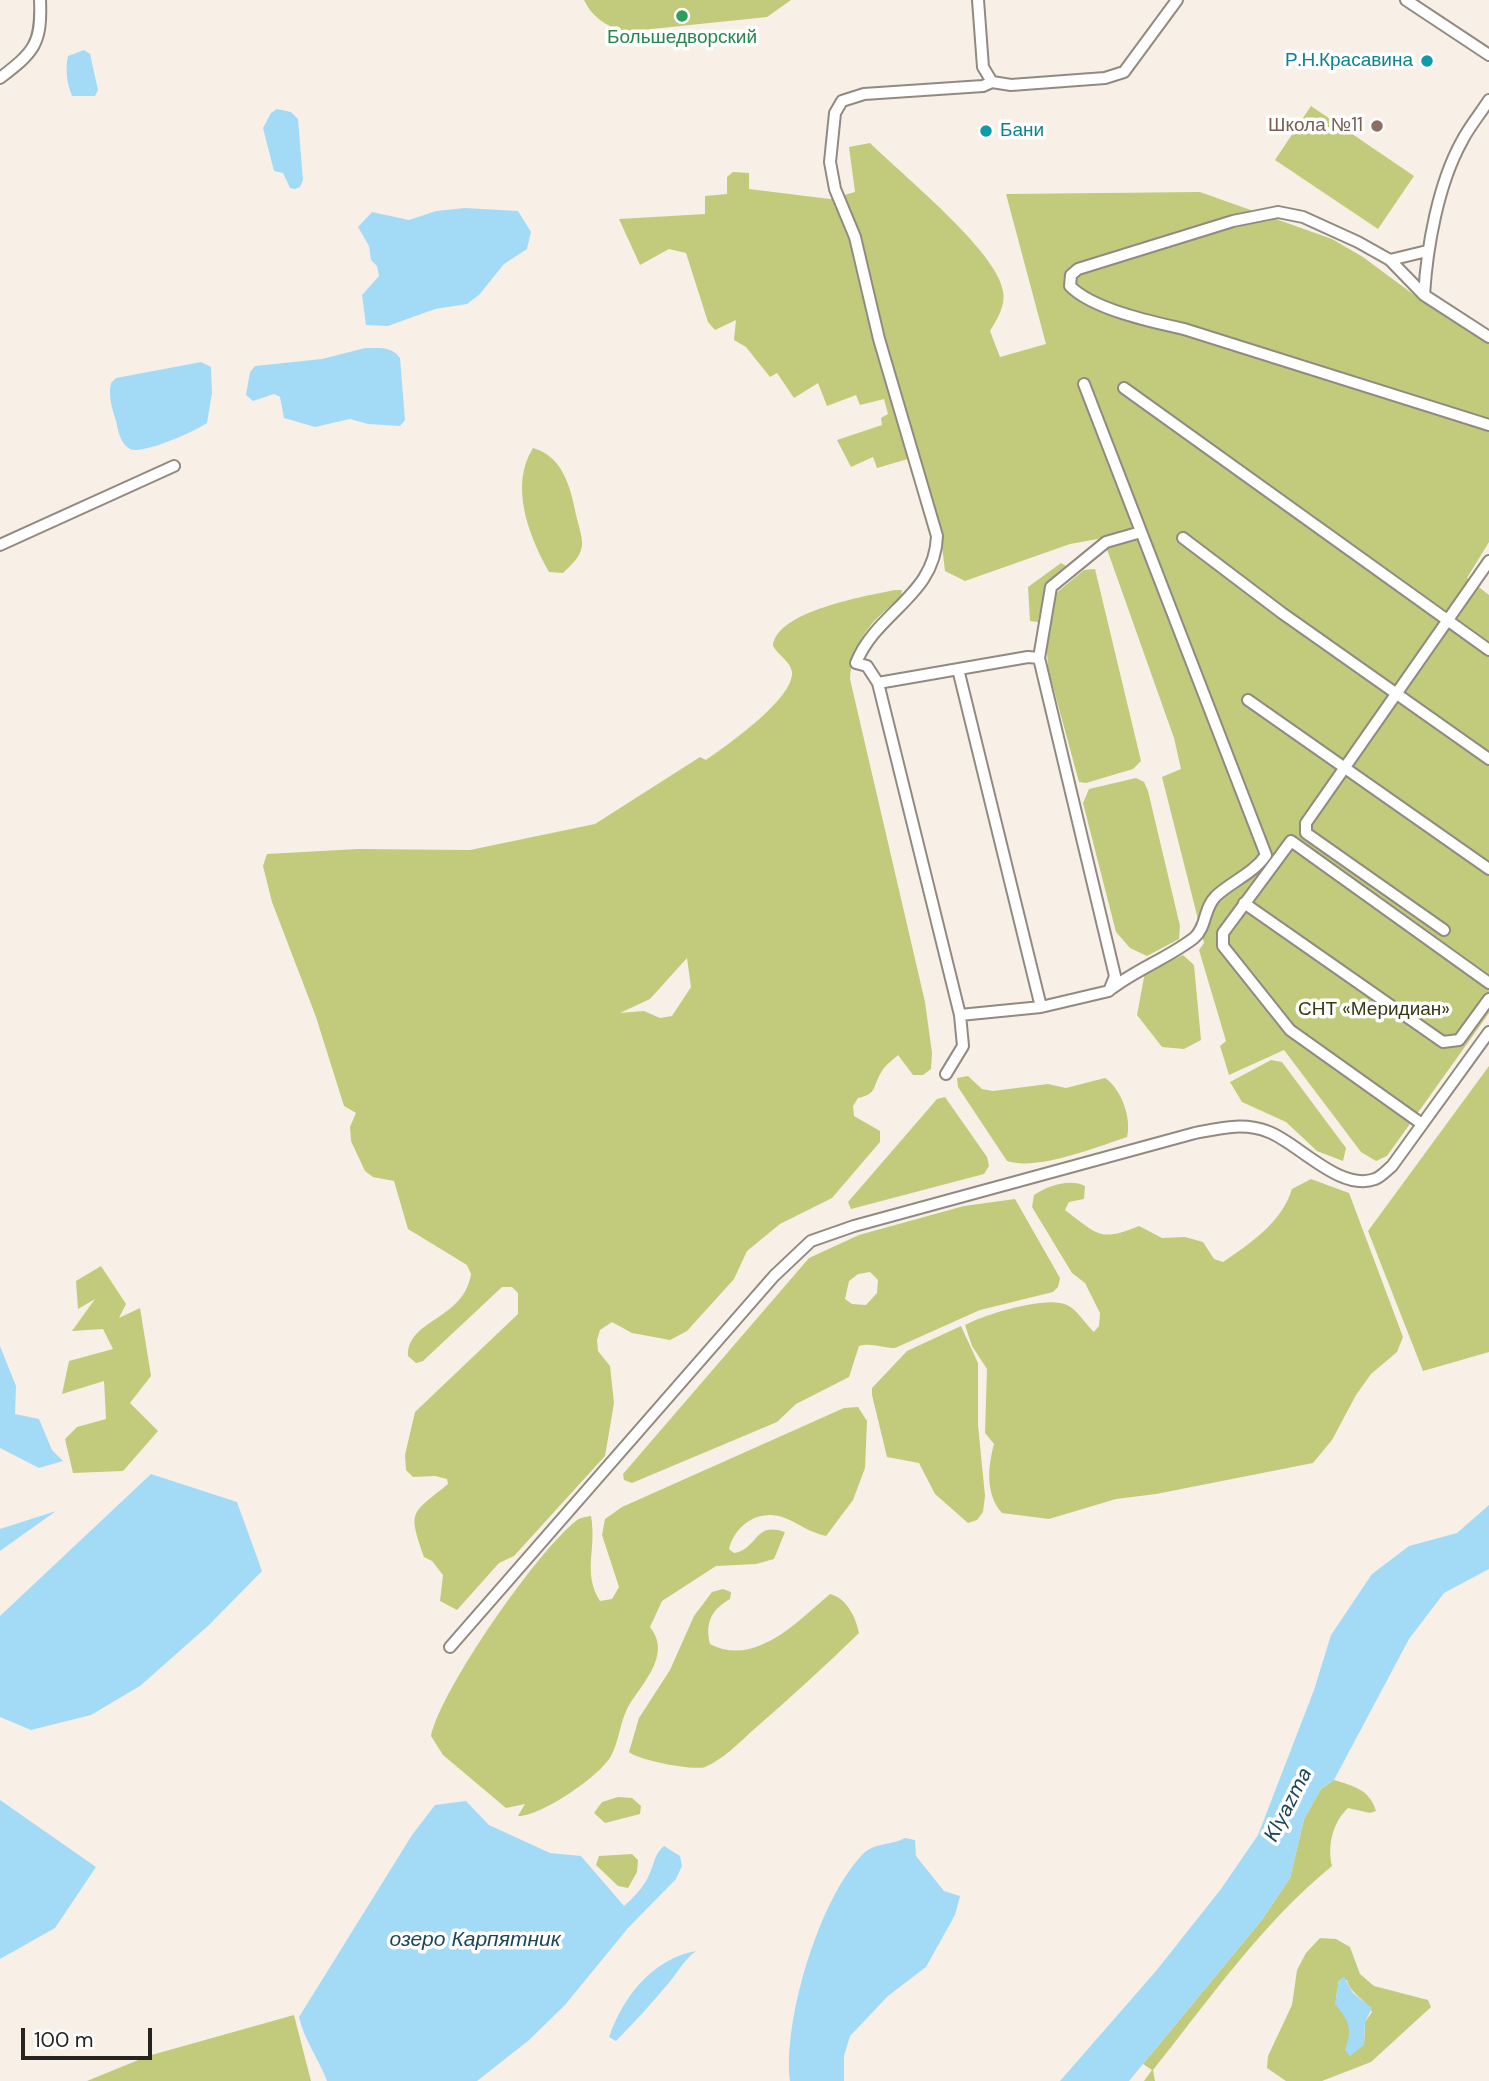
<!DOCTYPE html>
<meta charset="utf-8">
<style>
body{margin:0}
#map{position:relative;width:1489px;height:2081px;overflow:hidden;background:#f8f0e6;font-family:"DM Sans",sans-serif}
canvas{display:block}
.scale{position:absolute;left:21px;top:2028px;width:131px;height:32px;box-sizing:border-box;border:4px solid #272420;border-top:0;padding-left:9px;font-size:21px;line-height:24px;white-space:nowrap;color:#272420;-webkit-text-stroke:5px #fefefe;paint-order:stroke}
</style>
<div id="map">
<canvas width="1489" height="2081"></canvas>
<div class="scale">100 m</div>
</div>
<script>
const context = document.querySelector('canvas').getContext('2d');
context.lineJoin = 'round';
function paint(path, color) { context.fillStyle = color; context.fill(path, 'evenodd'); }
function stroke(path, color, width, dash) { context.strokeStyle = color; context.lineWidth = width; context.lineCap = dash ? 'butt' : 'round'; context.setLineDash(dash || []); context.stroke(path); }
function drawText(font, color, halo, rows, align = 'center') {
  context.font = font + ' "DM Sans",sans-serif'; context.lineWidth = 7; context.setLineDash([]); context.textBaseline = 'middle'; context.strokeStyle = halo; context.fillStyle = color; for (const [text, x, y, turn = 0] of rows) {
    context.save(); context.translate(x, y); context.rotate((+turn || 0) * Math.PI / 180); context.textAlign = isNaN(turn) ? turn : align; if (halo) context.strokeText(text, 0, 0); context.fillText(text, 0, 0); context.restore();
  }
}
const green = new Path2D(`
 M584 0H791L767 17 623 32C605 25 592 17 584 0Z
 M1311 106 1414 176 1378 229 1275 160Z
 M870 143C901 174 997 251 1003 291 1006 306 997 319 990 331L1000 357 1046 344 1006 194 1200 192 1332 239 1363 257 1425 303 1489 344V542L1467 578 1489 595V1013L1387 1156 1376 1161 1361 1152 1284 1050 1229 1075 1220 1046 1226 1041 1199 950 1204 943 1162 777 1181 769 1174 738 1103 538 1070 544 965 581 945 571 942 546 918 456 877 468 873 457 851 467 837 440 882 425 881 418 888 414 884 399 860 405 856 395 827 406 818 383 794 398 777 373 770 377 746 347 734 340 736 320 715 330 708 322 686 253 669 249 640 265 619 219 705 214V196L727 194V177L733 172 749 173V189L830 199 855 192 849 147Z
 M533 448C565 457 571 491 577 519 579 527 583 539 582 546 580 558 571 565 563 573L549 572C529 536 509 486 533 448Z
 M1061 563 1066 566 1045 585 1038 622 1030 621 1028 587Z
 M1095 569 1141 761 1133 769 1086 783 1079 782 1048 668 1046 637 1055 594 1084 570Z
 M895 590H902L901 598C871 620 852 642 850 679L925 1002 932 1053 931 1069 923 1075H913L898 1055C893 1060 885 1065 882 1071 872 1086 878 1094 858 1098L853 1106 854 1116 880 1131V1142L832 1198 780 1224 747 1251 734 1279 687 1331 670 1340 632 1333 612 1322 600 1330 597 1340 598 1351 610 1366 614 1403 605 1456 514 1556 499 1563 457 1610 440 1601 443 1575 432 1561 424 1557C408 1510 410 1515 448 1484L447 1479 435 1476 413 1477 406 1470 405 1455 415 1412 518 1314V1293L512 1287H502L423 1361 416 1363 408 1356C407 1319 464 1320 471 1274L467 1265 408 1229 394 1181 373 1177 365 1171 351 1141 350 1127 356 1113 344 1106 316 1017 272 902 263 866 267 854 358 849 470 850 595 824 700 757 706 760C726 746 794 699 792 672 790 661 778 655 773 646 776 611 866 596 895 590ZM687 958 691 987 672 1016 660 1018 644 1011 620 1013 650 999Z
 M1136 778 1144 782 1148 791 1180 926 1179 939 1147 956 1130 948 1116 932 1083 803 1089 789Z
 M1183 955 1194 965 1201 1040 1184 1049 1162 1047 1137 1015 1145 972Z
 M1271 1060 1282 1062 1346 1148 1343 1161 1317 1151 1286 1122 1242 1102 1230 1082Z
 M1489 1066V1352L1423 1371 1368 1231Z
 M968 1076 982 1089 993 1091 1048 1084 1066 1088 1105 1078C1121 1088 1132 1119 1127 1137 1097 1147 1037 1171 1007 1161L958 1087 957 1078Z
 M945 1097 987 1157 989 1166 984 1174 851 1209 848 1202 937 1099Z
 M1311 1179 1349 1193 1403 1337 1397 1352 1371 1374 1356 1395 1332 1440 1313 1463 1156 1494 1116 1499 1049 1519 1002 1513C985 1494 988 1466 994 1444L985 1433 987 1369 972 1346 965 1325C984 1315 1046 1295 1067 1305 1078 1310 1085 1324 1094 1332L1099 1326 1100 1313 1085 1283 1072 1273 1032 1207 1034 1195C1047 1186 1070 1178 1085 1186L1084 1199 1069 1202 1065 1210C1098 1235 1100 1242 1139 1226L1162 1238 1185 1237 1203 1242 1214 1259 1223 1262C1251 1243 1282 1222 1292 1189Z
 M1015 1199 1060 1278 1058 1287 1053 1292 980 1310 895 1348C883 1348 870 1342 859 1346L849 1377 796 1404 777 1422 632 1483 624 1480 623 1474 809 1258 859 1235 964 1206ZM870 1272 878 1280 877 1293 866 1305 852 1304 845 1299 849 1281 858 1274Z
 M101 1266 126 1304 119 1318 140 1308 151 1376 130 1403 158 1431 123 1471 73 1473 65 1439 77 1427 106 1419 104 1381 62 1394 69 1361 113 1349 103 1329 72 1331 95 1299 78 1309 76 1281Z
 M961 1326 978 1363V1425L985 1496 983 1512 977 1520 968 1523 935 1494 919 1463 887 1457 872 1395V1388L907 1351Z
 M858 1407 867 1421 865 1468 853 1500 826 1536C808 1532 800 1524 785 1518 759 1508 735 1525 729 1549L734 1553C759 1548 754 1521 785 1532L774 1559 756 1564 716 1566 662 1601 650 1627C673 1656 640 1685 627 1709 620 1723 619 1741 611 1756 600 1776 540 1817 518 1816L525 1804 506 1808 443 1755 431 1736C441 1689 538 1550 576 1521 580 1517 586 1517 591 1516 597 1550 582 1572 600 1601L612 1599 619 1587 602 1535 605 1519 622 1507 844 1408Z
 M723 1589 731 1592 730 1599C711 1610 705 1623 710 1644 755 1668 798 1621 830 1594 847 1598 856 1618 859 1633 824 1667 789 1699 752 1731 739 1743 722 1760 705 1767 693 1771 638 1760 629 1752L639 1718 670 1670 694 1616 712 1592Z
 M1334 1780C1354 1786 1370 1790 1376 1811L1370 1813 1348 1808C1333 1822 1327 1845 1332 1866 1262 1923 1209 2000 1153 2070L1155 2081H1144L1152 2070 1143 2064 1261 1921 1290 1878 1304 1819 1321 1789Z
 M618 1797 632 1798 641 1806 640 1814 605 1823 594 1813 602 1802Z
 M632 1854 638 1860 637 1872 628 1888 618 1886 596 1865 599 1856Z
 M1320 1938 1336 1939 1350 1947 1360 1974 1374 1986 1428 2000 1431 2007 1371 2062 1322 2081H1286L1267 2068 1268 2056 1292 2005 1297 1970 1306 1953ZM1339 1980H1347C1351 1995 1366 1999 1372 2012L1365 2022 1364 2045 1350 2037 1348 2019 1336 1998Z
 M294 2015 311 2081H87L148 2056Z`);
const water = new Path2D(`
 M84 50 90 54 98 90 95 96H72C67 84 65 69 68 56Z
 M277 109 291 112 298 119 303 180 300 187 295 189 290 188 283 173 274 171 263 128 271 113Z
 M465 208 518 211 531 232 527 249 504 264 479 295 467 304 435 309 388 326 366 325 362 295 379 276 377 266 371 260 369 246 358 227 372 212 409 220 436 211Z
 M365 348C379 348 392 346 400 358L405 420 400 426 368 424 350 419 315 427 284 418 280 397 274 394 253 401 246 395 250 372 255 366 322 359Z
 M201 362 211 367 212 393 207 423C195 431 143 455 130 449 120 444 118 430 116 421 112 408 108 396 111 383L116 378Z
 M0 1346 16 1386 15 1414 39 1419 52 1450 63 1461 39 1468 0 1448Z
 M151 1474 237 1502 262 1571 209 1625 140 1686 91 1715 31 1730 0 1717V1616Z
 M1489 1505V1569L1444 1593 1409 1639 1334 1780 1321 1789 1304 1819 1290 1878 1261 1921 1129 2081H1060L1156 1971 1221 1889 1258 1835 1314 1690 1331 1635 1372 1574 1409 1546 1457 1533Z
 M56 1511 0 1551V1529Z
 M0 1800 96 1867 55 1928 0 1959Z
 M466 1801 489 1825 550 1853 581 1856 624 1906C633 1898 644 1887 649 1875 655 1863 653 1856 664 1846L680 1856 682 1866 676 1879 628 1928 565 2005 528 2041 477 2081H327C319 2059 304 2040 299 2017L412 1835 435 1805Z
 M905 1838 915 1840 916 1856 944 1891 960 1896 955 1915 926 1967 888 1996 850 2036 844 2056V2081H790C783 2020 819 1900 862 1855 874 1842 890 1846 905 1838Z
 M696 1951C683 1961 678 1972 668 1984 651 2004 634 2023 616 2041L609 2037C623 1997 652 1959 696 1951Z
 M1344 1977 1353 1993 1372 2008 1365 2022 1364 2045 1350 2056 1345 2050C1353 2028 1349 2021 1335 2004L1339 1980Z`);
const street = new Path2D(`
 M978 0 983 67 992 82
 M1406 0 1489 55
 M0 78C34 52 42 44 40 0
 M1390 260 1427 251
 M1424 295C1427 247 1438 184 1462 141 1469 127 1480 114 1489 100
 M1489 337 1424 295 1390 260 1358 242 1303 217 1278 212 1233 221 1078 269 1071 275 1070 286C1092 309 1152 322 1184 329L1489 425
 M1084 384 1266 855C1253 874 1232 881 1216 896 1203 909 1207 927 1194 938 1168 958 1137 969 1111 989
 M1124 388 1489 650
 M1183 538 1282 613 1489 759
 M0 545 174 466
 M958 669 1041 1007
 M878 683 867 666 856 663C877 611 935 596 937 536L879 339 855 237 835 189 830 162 835 113 842 101 864 94 983 86 992 82 1011 85 1105 78 1124 72 1177 0
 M1248 700 1489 869
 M1244 903 1443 1042 1459 1040 1489 999
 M1444 930 1306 833V823L1489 561
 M960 1015 878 683 1028 657 1039 658
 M946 1074 963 1046 960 1015 1041 1007 1109 991 1115 976 1039 658 1051 587 1106 542 1141 532
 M1422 1124 1290 1030 1223 946V933L1291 841 1489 983
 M450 1647 774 1276 811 1241 854 1226 1195 1133C1221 1128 1244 1122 1269 1132 1298 1143 1340 1192 1375 1179 1381 1177 1387 1170 1392 1166L1489 1032`);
const markers = [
 [682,16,7,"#2e9e5b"],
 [1427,61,7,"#0f9aa8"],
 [1377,126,7,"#8d6e63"],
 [986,131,7,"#0f9aa8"]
];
const leisureNames = [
 ["Большедворский",682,38]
];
const cultureNames = [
 ["Р.Н.Красавина",1413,61],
 ["Бани",1000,131,"left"]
];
const educationNames = [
 ["Школа №11",1363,126]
];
const parkNames = [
 ["СНТ «Меридиан»",1374,1010]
];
const waterNames = [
 ["Klyazma",1289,1805,-63],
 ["озеро Карпятник",475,1940]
];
paint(green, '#c2ca7c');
paint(water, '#a3dbf7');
stroke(street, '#928a81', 14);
stroke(street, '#fff', 10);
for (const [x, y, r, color] of markers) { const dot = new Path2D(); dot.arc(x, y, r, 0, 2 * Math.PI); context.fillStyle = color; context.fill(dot); stroke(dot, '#fefefe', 2.5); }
drawText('19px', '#27864d', '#fefefe', leisureNames);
drawText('19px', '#0d838f', '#fefefe', cultureNames, 'right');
drawText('19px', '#785e54', '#fefefe', educationNames, 'right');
drawText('19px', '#363912', '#fefefe', parkNames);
drawText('italic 21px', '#1a465a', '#fefefe', waterNames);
</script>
